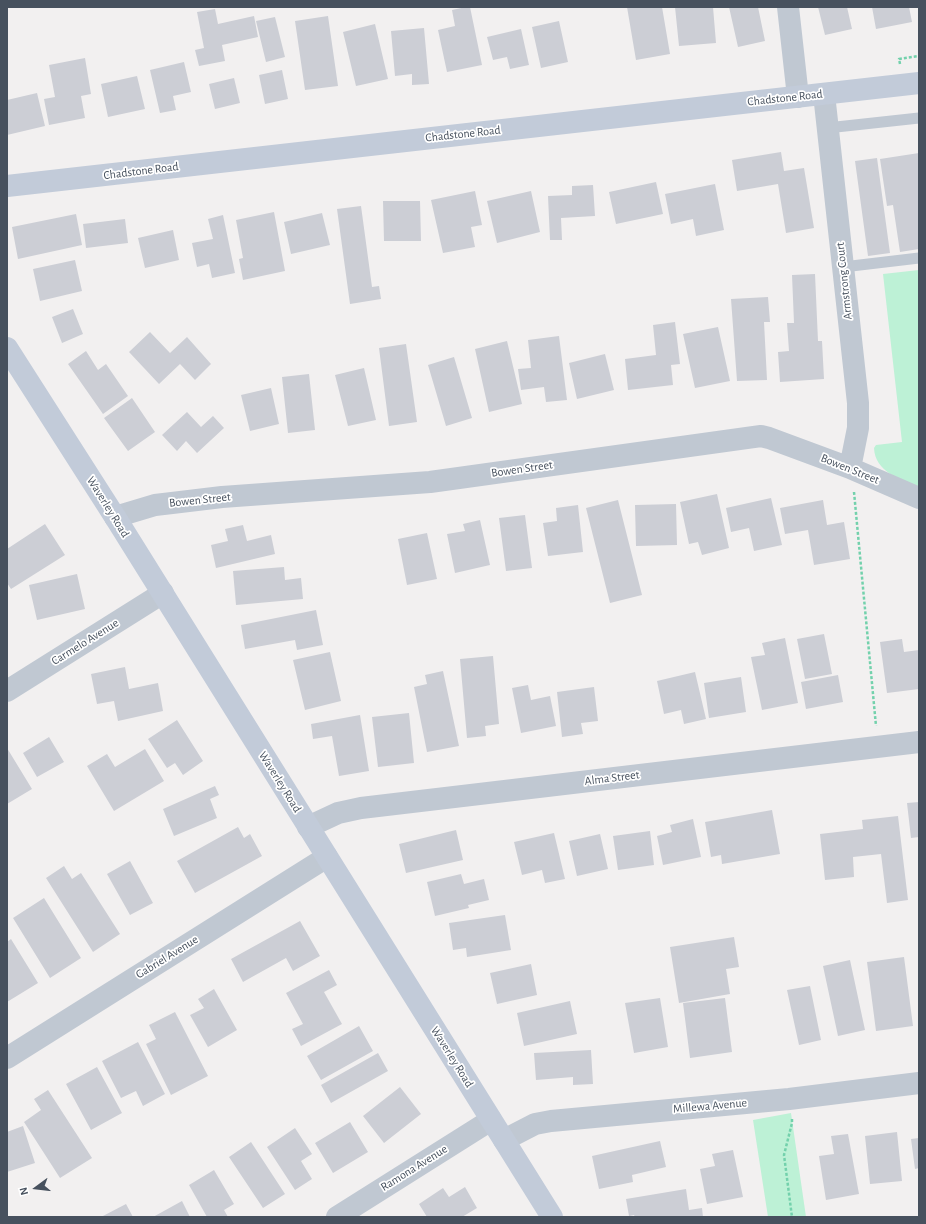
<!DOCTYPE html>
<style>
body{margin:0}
#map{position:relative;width:926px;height:1224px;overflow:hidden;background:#f2f0f0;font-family:"Alegreya Sans",sans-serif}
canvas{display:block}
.frame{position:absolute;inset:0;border:8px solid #47515e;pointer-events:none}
.north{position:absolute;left:16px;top:1168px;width:40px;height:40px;-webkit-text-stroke:3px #fff;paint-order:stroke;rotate:255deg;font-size:11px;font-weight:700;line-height:16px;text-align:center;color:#47515e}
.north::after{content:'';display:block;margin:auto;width:14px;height:18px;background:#47515e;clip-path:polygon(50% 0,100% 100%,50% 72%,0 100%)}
</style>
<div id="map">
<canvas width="926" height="1224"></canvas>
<div class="frame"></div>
<div class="north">N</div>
</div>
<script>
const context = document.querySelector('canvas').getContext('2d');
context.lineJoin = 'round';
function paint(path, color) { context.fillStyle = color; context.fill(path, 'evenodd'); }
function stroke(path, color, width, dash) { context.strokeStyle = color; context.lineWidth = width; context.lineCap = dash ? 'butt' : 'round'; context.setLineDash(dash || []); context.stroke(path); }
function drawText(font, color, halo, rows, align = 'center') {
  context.font = font + ' "Alegreya Sans",sans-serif'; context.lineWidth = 3.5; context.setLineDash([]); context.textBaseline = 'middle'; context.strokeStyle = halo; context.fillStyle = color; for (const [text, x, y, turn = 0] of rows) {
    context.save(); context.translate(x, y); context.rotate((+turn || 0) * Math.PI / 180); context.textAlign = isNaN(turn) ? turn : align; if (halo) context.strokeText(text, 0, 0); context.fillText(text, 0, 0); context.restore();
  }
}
const green = new Path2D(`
 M919 270V488C900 479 875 472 874 448L876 445 902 442 883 274Z
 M791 1113 806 1217H768L753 1120Z`);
const building = new Path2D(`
 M466 7H470L482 65 447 72 438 30 455 26 452 10Z
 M627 7H662L670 54 636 60Z
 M675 7H713L716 43 679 46Z
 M729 7H758L765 41 738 47Z
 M818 7H847L852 29 825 35Z
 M872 7H909L912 22 876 29Z
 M215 9 218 24 254 16 258 37 222 45 225 61 199 66 195 50 204 48 197 12Z
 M328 16 338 86 305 90 295 21Z
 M275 17 285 57 266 62 256 21Z
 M559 21 568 62 541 68 532 27Z
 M375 24 388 79 356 86 343 32Z
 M424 28 429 84 412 85V74L395 76 391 31Z
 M521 29 529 65 510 69 507 57 493 60 487 37Z
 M85 58 91 94 81 96 85 118 49 125 44 99 55 97 49 65Z
 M184 62 191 92 173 96 176 110 160 113 150 70Z
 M282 70 288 99 265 104 259 75Z
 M137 76 145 109 108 117 101 84Z
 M234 78 240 103 215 109 209 84Z
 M37 93 45 126 7 135V100Z
 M781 152 784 171 804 168 814 228 786 233 778 184 737 191 732 160Z
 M919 153V249L900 252 893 205 887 206 880 159Z
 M877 158 890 253 868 256 855 161Z
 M656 182 663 214 616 224 609 192Z
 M715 184 724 230 696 236 693 219 671 224 665 194Z
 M593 185 595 216 561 218 562 240H550L548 196 572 195V186Z
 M475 191 482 225 471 227 475 247 443 253 431 200Z
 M531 191 540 232 497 243 487 201Z
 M383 201H420L421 241H384Z
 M361 206 372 287 379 286 381 299 350 304 337 209Z
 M274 212 285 271 243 280 239 259 243 258 236 220Z
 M322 213 330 245 291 254 284 222Z
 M76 214 82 245 18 259 12 227Z
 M223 215 235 273 212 278 209 264 197 267 192 243 213 239 208 219Z
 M125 219 128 243 86 248 83 224Z
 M173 230 179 260 145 268 138 238Z
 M75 260 82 291 40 301 33 269Z
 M815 274 818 341H822L824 379 780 382 778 352 789 351 787 323H794L792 275Z
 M768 297 770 322H764L767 380 737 381 731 299Z
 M73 309 83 334 62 343 52 317Z
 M675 322 680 364 671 365 673 385 628 390 625 359 656 355 653 325Z
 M718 327 730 381 695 388 683 334Z
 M150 332 170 353 187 337 211 364 195 380 180 364 159 384 129 352Z
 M559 336 567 400 546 402 544 387 521 390 518 369 531 368 528 340Z
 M507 341 522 404 489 412 475 349Z
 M406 344 417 422 389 426 379 348Z
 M86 351 98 370 106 364 128 396 103 414 68 364Z
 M605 354 614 390 577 399 569 363Z
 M454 357 472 418 446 426 428 365Z
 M364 368 376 420 348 426 335 375Z
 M309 374 315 430 288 433 282 377Z
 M271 388 279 424 250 431 241 395Z
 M132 398 155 432 128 451 104 418Z
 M187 412 201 427 213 416 224 428 197 453 186 441 177 451 162 435Z
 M717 494 729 548 702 555 698 542 689 544 680 502Z
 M771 498 782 545 754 551 749 528 731 532 726 508Z
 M618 500 642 595 610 603 586 508Z
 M823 500 827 525 844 522 850 559 814 565 808 530 785 534 780 508Z
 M676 504 677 545 636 546 635 505Z
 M578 505 583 552 548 556 543 523 557 521 556 508Z
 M525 515 532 568 506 571 499 518Z
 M480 520 490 565 455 573 447 534 465 531 463 524Z
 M45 524 65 555 11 589 7 583V549Z
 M243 525 247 541 271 535 275 554 216 568 211 545 228 541 225 529Z
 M427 533 437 579 407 585 398 539Z
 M284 567 285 580 301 578 303 599 236 605 233 571Z
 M77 574 85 609 37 620 29 585Z
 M316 610 323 645 297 650 295 640 245 649 241 625Z
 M824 634 832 674 805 679 797 639Z
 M785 638 798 703 762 710 751 657 765 655 762 643Z
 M902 639 904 652 919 650V689L887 693 880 642Z
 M330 652 341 701 305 710 293 660Z
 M493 656 499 724 485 726 486 736 467 738 460 659Z
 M125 667 129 689 158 683 163 711 118 721 114 701 97 704 91 674Z
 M443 671 459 746 427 752 414 687 427 684 425 675Z
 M695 672 706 719 684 724 681 710 664 714 657 681Z
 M838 675 843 702 806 709 801 682Z
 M741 677 746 712 709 718 704 683Z
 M528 685 531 700 550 696 556 726 521 733 512 688Z
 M594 687 598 721 581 723 583 734 562 737 557 692Z
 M409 713 414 763 378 767 372 717Z
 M360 715 369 771 339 776 332 736 313 739 311 724Z
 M177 720 203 761 183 775 175 763 167 768 148 739Z
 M49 737 64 762 37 777 23 753Z
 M7 748 32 789 7 804Z
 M145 749 164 781 114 811 87 766 107 754 115 767Z
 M215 786 219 795 210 799 217 818 174 836 163 809Z
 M919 802V837L911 838 907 803Z
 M772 810 780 854 722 864 721 855 711 857 705 822Z
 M898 816 908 900 887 903 881 854 853 857 854 877 825 880 820 834 863 829 862 820Z
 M693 819 701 857 663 865 657 836 672 832 670 825Z
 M238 827 244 838 250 834 262 856 195 893 177 861Z
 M456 830 463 860 406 873 399 844Z
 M650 831 654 865 618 870 613 836Z
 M554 833 565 879 545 883 542 870 522 875 514 842Z
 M600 834 608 869 577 876 569 841Z
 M130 861 153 903 130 915 107 874Z
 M64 866 72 879 81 873 120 934 93 952 46 878Z
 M461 874 464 884 484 879 489 900 468 905 469 908 435 916 427 882Z
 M44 898 81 958 50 978 13 918Z
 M505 915 511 950 467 957 466 948 453 950 449 923Z
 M300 921 320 956 293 971 286 958 243 982 231 959Z
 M734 937 739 967 726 969 730 994 679 1003 670 947Z
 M11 939 38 983 7 1002V942Z
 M904 957 913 1026 876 1031 867 962Z
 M850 960 865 1030 838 1036 823 966Z
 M531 964 537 995 497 1004 490 973Z
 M329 970 337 985 324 992 342 1024 301 1046 292 1029 303 1024 286 993Z
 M810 986 821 1040 799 1045 787 990Z
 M214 989 237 1030 208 1047 190 1015 204 1008 198 999Z
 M660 998 668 1047 634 1053 625 1003Z
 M725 998 732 1052 690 1058 683 1003Z
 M570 1001 577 1034 524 1046 517 1013Z
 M175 1012 208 1076 171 1095 146 1044 156 1039 149 1025Z
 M359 1026 373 1051 321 1080 307 1056Z
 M138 1042 165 1094 143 1106 136 1091 121 1098 102 1061Z
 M591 1050 593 1084 573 1085V1077L536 1080 534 1053Z
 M378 1053 388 1071 331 1103 321 1085Z
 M97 1067 122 1113 91 1130 66 1084Z
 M400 1087 421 1114 384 1143 363 1116Z
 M48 1090 92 1158 60 1178 24 1122 41 1110 34 1099Z
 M350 1122 368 1152 333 1173 315 1143Z
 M23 1126 35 1163 7 1172V1132Z
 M295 1128 312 1154 301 1161 312 1179 295 1190 267 1147Z
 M897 1132 902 1181 870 1184 865 1136Z
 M848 1134 859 1194 826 1200 819 1156 834 1154 831 1136Z
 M919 1138V1168L915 1169 911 1139Z
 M660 1141 666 1167 632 1175 633 1182 599 1189 592 1156Z
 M251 1142 285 1194 263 1208 229 1157Z
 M733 1150 743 1197 707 1204 700 1169 715 1166 712 1154Z
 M214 1170 234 1204 224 1210 228 1217H207L189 1185Z
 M465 1187 477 1208 462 1217H427L419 1204 443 1188 449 1197Z
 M686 1189 689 1210 702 1208 703 1217H635L634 1215 629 1216 626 1199Z
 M182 1201 190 1217H153Z
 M126 1204 133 1217H101Z`);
const path = new Path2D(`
 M900 64 899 59 919 56
 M854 492 876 726
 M792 1119V1123L784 1155 792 1217`);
const lane = new Path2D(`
 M827 128 919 118
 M843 267 919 258`);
const street = new Path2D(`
 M788 7 798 97
 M824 94 858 403V428L850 468
 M115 517 155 505 172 503 222 497 430 482 761 436 769 438 850 468 919 498
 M7 691 163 593
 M308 827 338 813 361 808 919 742
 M7 1058 327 857
 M504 1140 535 1124 551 1121 789 1099 919 1083
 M337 1217 491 1120`);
const secondary = new Path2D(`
 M7 186 919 83
 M7 348 115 517 552 1217`);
const streetNames = [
 ["Chadstone Road",785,98,-6],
 ["Chadstone Road",463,134,-6],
 ["Chadstone Road",141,171,-7],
 ["Armstrong Court",844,281,-96],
 ["Bowen Street",522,469,-8],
 ["Bowen Street",850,469,22],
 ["Bowen Street",200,500,-6],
 ["Waverley Road",108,507,58],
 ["Carmelo Avenue",85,642,-32],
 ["Alma Street",612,778,-7],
 ["Waverley Road",280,782,58],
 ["Gabriel Avenue",167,957,-32],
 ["Waverley Road",452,1057,58],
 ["Millewa Avenue",710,1106,-5],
 ["Ramona Avenue",414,1168,-32]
];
paint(green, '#bdf1d6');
paint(building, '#ccced5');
stroke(path, '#73d1ac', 2.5, [3, 2]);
stroke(lane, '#c0c8d2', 11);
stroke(street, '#c0c8d2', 22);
stroke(secondary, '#c2cbd9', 22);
drawText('12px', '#47515e', '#fff', streetNames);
</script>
